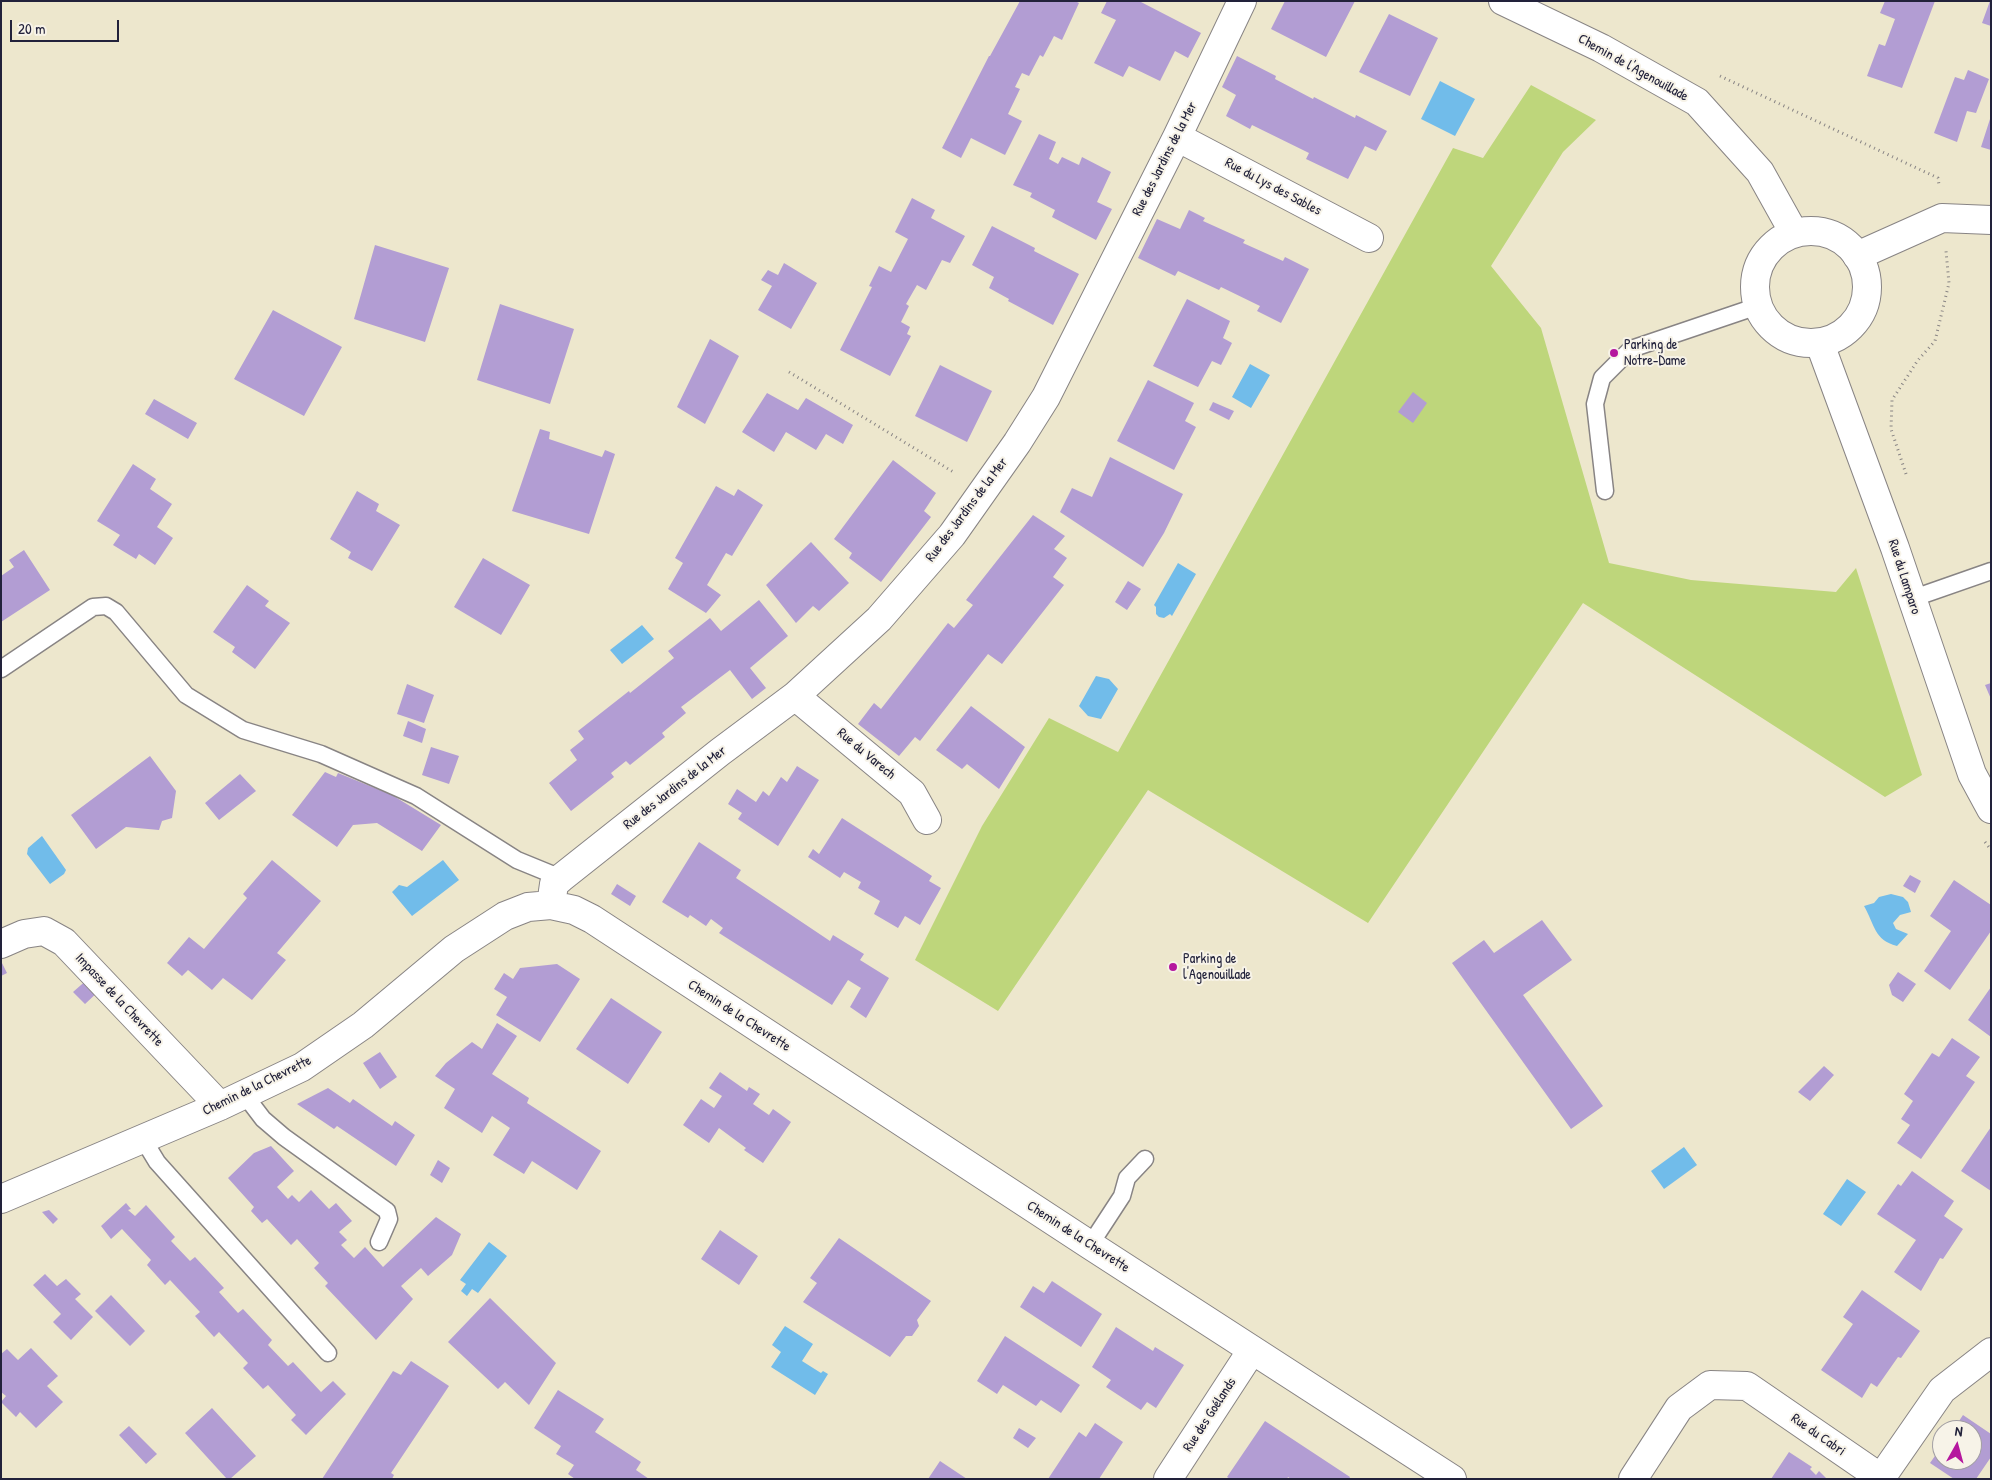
<!DOCTYPE html>
<meta charset="utf-8">
<style>
body{margin:0}
#map{position:relative;width:1992px;height:1480px;overflow:hidden;background:#ede7cd;font-family:"Patrick Hand",sans-serif}
canvas{display:block}
.frame{position:absolute;inset:0;border:2px solid #22223b;pointer-events:none}
.north{position:absolute;left:1932px;top:1420px;width:50px;height:50px;box-sizing:border-box;background:#f7f3e8;border:1px solid #a29fa3;border-radius:50%;rotate:7deg;font-size:14px;font-weight:700;line-height:20px;text-align:center;color:#22223b}
.north::after{content:'';display:block;margin:auto;width:18px;height:22px;background:#b5179e;clip-path:polygon(50% 0,100% 100%,50% 72%,0 100%)}
.scale{position:absolute;left:10px;top:20px;width:109px;height:22px;box-sizing:border-box;border:2px solid #22223b;border-top:0;padding-left:6px;font-size:15px;line-height:18px;white-space:nowrap;color:#22223b;-webkit-text-stroke:4px #f7f3e8;paint-order:stroke}
</style>
<div id="map">
<canvas width="1992" height="1480"></canvas>
<div class="frame"></div>
<div class="north">N</div>
<div class="scale">20 m</div>
</div>
<script>
const context = document.querySelector('canvas').getContext('2d');
context.lineJoin = 'round';
function paint(path, color) { context.fillStyle = color; context.fill(path, 'evenodd'); }
function stroke(path, color, width, dash) { context.strokeStyle = color; context.lineWidth = width; context.lineCap = dash ? 'butt' : 'round'; context.setLineDash(dash || []); context.stroke(path); }
function drawText(font, color, halo, rows, align = 'center') {
  context.font = font + ' "Patrick Hand",sans-serif'; context.lineWidth = 4; context.setLineDash([]); context.textBaseline = 'middle'; context.strokeStyle = halo; context.fillStyle = color; for (const [text, x, y, turn = 0] of rows) {
    context.save(); context.translate(x, y); context.rotate((+turn || 0) * Math.PI / 180); context.textAlign = isNaN(turn) ? turn : align; if (halo) context.strokeText(text, 0, 0); context.fillText(text, 0, 0); context.restore();
  }
}
const green = new Path2D(`
 M1531 85 1596 120 1563 152 1491 266 1541 328 1609 563 1691 580 1836 592 1856 568 1922 775 1885 797 1583 603 1368 923 1148 790 998 1011 915 960 982 826 1049 718 1118 752 1453 148 1483 158Z`);
const water = new Path2D(`
 M1440 81 1475 99 1455 136 1421 119Z
 M1250 364 1270 375 1251 408 1232 397Z
 M1178 563 1196 574 1172 616 1170 614 1164 618 1159 617 1156 614V607L1154 605Z
 M642 625 654 639 622 664 610 650Z
 M1096 676 1109 679 1118 689 1101 719 1088 716 1079 706Z
 M42 836 66 870 64 874 50 884 27 854 28 848Z
 M443 860 459 880 412 916 392 892 399 885 407 887Z
 M1891 894 1903 897 1908 902 1911 912 1900 915 1893 923 1896 929 1908 934 1897 946C1874 940 1875 925 1864 906L1874 903 1879 897Z
 M1684 1147 1697 1165 1664 1189 1651 1171Z
 M1847 1179 1866 1192 1841 1226 1823 1214Z
 M489 1242 507 1256 478 1293 472 1289 467 1296 461 1291 466 1284 460 1280Z
 M785 1326 813 1344 802 1361 821 1373 823 1371 828 1374 815 1395 771 1367 781 1352 772 1345Z`);
const building = new Path2D(`
 M1020 1H1075L1079 3 1062 40 1054 36 1043 57 1040 55 1029 76 1022 73 1015 87 1020 89 1008 114 1022 121 1005 155 971 138 961 158 942 148 989 56H990Z
 M1107 1H1139L1201 33 1188 58 1175 51 1160 81 1129 66 1123 77 1094 63 1116 20 1101 13Z
 M1285 1H1355L1326 57 1271 29Z
 M1885 1H1935L1902 88 1867 76 1879 44 1885 46 1895 19 1880 13Z
 M1990 1H1991V26L1982 23Z
 M1389 14 1438 38 1410 96 1359 72Z
 M1237 56 1276 76 1275 79 1313 99 1314 97 1355 118 1356 115 1387 131 1376 151 1365 146 1348 179 1306 159 1309 153 1252 125 1250 129 1226 116 1236 95 1222 87Z
 M1968 70 1989 79 1976 113 1967 111 1957 142 1934 133 1955 77 1964 80Z
 M1990 119 1991 120V150L1981 147Z
 M1039 134 1056 142 1049 159 1058 164 1062 157 1079 165 1082 157 1111 172 1097 202 1112 209 1096 240 1052 217 1055 210 1030 197 1032 193 1013 185Z
 M912 198 935 210 931 218 965 236 950 263 942 260 926 290 917 285 906 304 909 306 901 322 910 327 907 334 911 336 890 376 840 350 872 287 869 286 879 266 891 272 908 239 895 232Z
 M1189 210 1205 218 1203 221 1245 240 1243 243 1283 261 1285 257 1309 269 1281 323 1257 311 1260 306 1221 287 1219 290 1178 271 1175 276 1138 258 1157 219 1180 229Z
 M992 226 1035 248 1034 251 1079 274 1053 325 1008 301 1009 299 989 288 994 277 972 265Z
 M375 245 449 268 425 342 354 319Z
 M784 263 817 283 791 329 758 310 772 286 761 280 768 270 778 275Z
 M1187 299 1230 321 1223 338 1232 343 1221 365 1212 361 1198 387 1153 366Z
 M500 304 574 329 550 404 477 380Z
 M273 310 342 347 304 416 234 379Z
 M710 339 739 356 705 424 677 407Z
 M940 365 992 391 967 442 915 416Z
 M1148 380 1194 403 1185 421 1196 427 1174 470 1117 441Z
 M1413 392 1427 403 1413 423 1398 412Z
 M767 393 798 410 806 398 853 425 843 444 826 434 816 450 786 432 774 452 742 432Z
 M154 399 197 423 188 439 145 414Z
 M1213 402 1234 411 1229 420 1209 410Z
 M540 429 550 432 549 439 602 457 605 450 615 454 589 534 512 511Z
 M1110 457 1183 494 1164 533 1143 567 1060 512 1072 488 1092 497Z
 M893 460 936 493 924 511 931 517 881 582 849 558 852 553 834 539Z
 M133 464 156 479 150 489 172 504 157 527 173 538 155 565 139 554 136 559 113 545 120 535 97 521Z
 M716 486 734 496 738 489 763 505 732 556 726 553 707 585 721 595 706 613 668 589 683 563 675 558Z
 M357 491 379 504 376 511 400 525 372 571 348 558 351 552 330 539Z
 M1033 515 1065 536 1054 549 1067 558 1053 577 1064 585 1002 664 988 654 920 741 915 737 899 756 858 724 874 703 881 709 948 623 954 628 973 605 966 600Z
 M811 542 849 583 819 611 813 606 796 623 766 585Z
 M24 550 50 590 1 622V576L14 567 9 560Z
 M483 558 530 585 501 635 454 607Z
 M1128 581 1141 589 1127 610 1115 602Z
 M247 585 269 601 265 606 290 623 255 669 232 652 235 647 213 632Z
 M759 600 788 636 750 668 766 688 752 699 730 670 681 707 686 713 662 733 665 737 630 765 626 761 611 773 614 777 571 811 549 783 577 760 570 750 584 739 578 731 629 691 630 693 674 658 668 651 710 618 721 631Z
 M1991 683V699L1985 685Z
 M407 684 434 695 424 723 397 714Z
 M971 706 1025 747 999 789 967 764 962 769 936 750Z
 M408 721 426 729 422 743 403 736Z
 M431 747 459 756 449 784 422 775Z
 M150 756 176 791 172 818 162 821 159 830 126 827 96 849 71 815Z
 M797 766 819 780 778 846 738 819 742 813 728 804 737 789 756 802 763 791 769 796 781 777 787 782Z
 M325 772 336 777 338 773 392 795 441 825 422 851 377 823 353 825 337 847 292 815Z
 M240 774 256 791 219 820 205 803Z
 M842 818 932 876 929 881 941 888 920 925 905 916 898 928 874 914 880 901 858 888 861 882 844 872 840 878 808 857 813 849 819 854Z
 M699 842 741 870 736 878 830 941 833 935 864 954 860 960 889 978 866 1018 850 1007 861 988 848 980 832 1005 719 933 723 928 711 919 706 926 690 915 688 918 662 902Z
 M272 860 321 901 277 953 286 960 252 1000 223 978 212 990 188 970 182 976 167 963 189 937 204 949 247 898 243 894Z
 M1910 875 1921 881 1915 893 1903 886Z
 M1954 880 1991 905V931L1950 990 1924 971 1951 931 1930 916Z
 M617 884 636 896 630 906 611 894Z
 M1542 920 1572 960 1523 995 1603 1106 1571 1129 1452 963 1484 940 1494 953Z
 M1 961 7 973 1 976Z
 M557 964 580 979 540 1042 496 1015 507 997 494 989 504 973 513 979 520 968Z
 M1898 972 1916 984 1903 1002 1892 995 1889 985Z
 M89 978 100 990 85 1004 73 992Z
 M1991 987V1037L1968 1020Z
 M611 998 662 1032 628 1084 576 1049Z
 M497 1023 517 1036 492 1074 529 1098 527 1103 601 1151 577 1190 532 1161 524 1174 493 1155 510 1128 492 1116 482 1133 444 1108 455 1089 435 1076 446 1063 472 1042 482 1049Z
 M1952 1038 1980 1057 1966 1076 1975 1082 1921 1159 1897 1143 1910 1125 1901 1119 1913 1101 1904 1094 1932 1053 1939 1057Z
 M380 1052 397 1077 380 1089 363 1063Z
 M1824 1066 1834 1075 1810 1101 1798 1092Z
 M720 1072 747 1091 749 1087 760 1094 753 1104 769 1115 773 1109 791 1122 763 1163 744 1150 746 1148 719 1128 709 1143 683 1125 701 1099 714 1108 722 1096 709 1088Z
 M328 1088 350 1103 353 1099 392 1126 395 1121 415 1135 396 1166 337 1126 334 1129 297 1104Z
 M1991 1127V1191L1961 1171Z
 M271 1146 294 1171 277 1187 288 1199 292 1195 299 1202 311 1190 329 1209 336 1203 352 1221 339 1232 347 1240 341 1245 354 1258 365 1247 383 1267 436 1217 461 1234 452 1255 428 1276 421 1268 401 1286 413 1299 376 1340 325 1286 328 1283 314 1268 319 1263 297 1239 291 1245 267 1219 262 1223 251 1211 254 1207 228 1178 254 1153Z
 M438 1160 450 1168 442 1183 430 1175Z
 M1912 1171 1954 1201 1944 1216 1963 1229 1943 1259 1940 1258 1921 1291 1894 1272 1916 1240 1877 1214 1898 1184 1901 1186Z
 M126 1203 131 1209 128 1210 135 1216 146 1205 175 1237 171 1241 190 1261 195 1257 224 1288 219 1292 238 1313 243 1309 272 1340 268 1345 288 1366 293 1362 321 1392 333 1381 346 1394 306 1435 291 1420 296 1415 268 1385 263 1389 243 1368 248 1363 219 1332 214 1337 195 1316 200 1312 170 1280 165 1285 147 1265 151 1260 122 1229 111 1239 101 1226Z
 M49 1210 58 1219 53 1224 42 1212Z
 M720 1230 758 1256 739 1285 701 1259Z
 M839 1238 931 1301 917 1320 919 1326 912 1336H906L890 1357 803 1302 817 1283 810 1278Z
 M45 1274 57 1286 66 1279 81 1294 75 1299 93 1317 71 1340 53 1322 61 1314 33 1285Z
 M1052 1281 1102 1314 1081 1347 1020 1307 1033 1286 1044 1293Z
 M1862 1290 1920 1331 1901 1358 1898 1357 1877 1387 1871 1383 1862 1398 1821 1370 1853 1324 1843 1317Z
 M111 1295 145 1331 130 1346 95 1311Z
 M490 1298 556 1363 529 1405 505 1382 498 1389 448 1342Z
 M1116 1327 1153 1351 1155 1347 1184 1365 1156 1408 1147 1402 1141 1410 1106 1387 1111 1380 1092 1367Z
 M1005 1336 1080 1385 1061 1413 1041 1400 1036 1406 1003 1385 997 1394 977 1381Z
 M31 1348 58 1376 47 1386 63 1402 36 1428 20 1412 16 1417 1 1402 6 1396 1 1392V1354L7 1349 18 1360Z
 M411 1361 449 1386 391 1473 394 1475 392 1479H322L393 1371 401 1375Z
 M558 1390 604 1419 595 1432 641 1462 636 1470 649 1479H575L568 1474 574 1465 556 1454 561 1446 534 1428Z
 M212 1408 256 1456 230 1479H227L185 1433Z
 M1963 1415 1991 1434V1457L1976 1479H1954L1930 1463 1942 1446V1460H1972V1430H1953Z
 M1265 1421 1350 1477 1349 1479H1291L1288 1477 1287 1479H1230L1227 1477Z
 M1095 1423 1123 1442 1099 1479H1048L1079 1432 1086 1437Z
 M129 1426 157 1454 146 1464 119 1435Z
 M1019 1428 1036 1438 1028 1448 1013 1438Z
 M1789 1452 1812 1467 1810 1469 1816 1475 1819 1471 1827 1479H1771Z
 M940 1461 967 1479H928Z`);
const path = new Path2D(`
 M1720 76 1938 178 1939 185
 M789 372 955 473
 M1906 474 1891 429 1892 400 1918 360 1935 341 1949 283 1946 251
 M1985 842 1991 850`);
const lane = new Path2D(`
 M1605 491 1595 404 1602 378 1631 349 1758 306
 M1911 599 1991 571
 M1 669 93 607 106 606 116 612 186 695 243 730 321 754 416 796 517 860 561 878
 M244 1094 263 1119 284 1137 387 1211 389 1219 379 1242
 M143 1139 157 1162 328 1353
 M1090 1245 1122 1196 1127 1178 1145 1159`);
const street = new Path2D(`
 M1177 137 1369 238
 M1857 256 1942 218 1991 220
 M795 696 912 793 927 820
 M551 905 554 884 561 878 720 752 795 696 879 619 952 535 1017 443 1046 397 1177 137 1242 1
 M1 944 24 934 44 931 64 942 220 1106
 M1 1199 220 1106 302 1067 363 1025 454 949 505 916 528 907 551 905 574 910 592 919 1090 1245 1452 1479
 M1168 1479 1252 1350
 M1633 1479 1679 1408 1710 1385 1747 1386 1881 1478 1942 1390 1991 1352`);
const secondary = new Path2D(`
 M1503 1 1601 48 1697 102 1760 172 1794 233
 M1755 287a56 56 0 1 1 112 0a56 56 0 1 1-112 0Z
 M1820 344 1895 548 1972 774 1991 809`);
const markers = [
 [1614,353,5,"#b5179e"],
 [1173,967,5,"#b5179e"]
];
const streetNames = [
 ["Chemin de l'Agenouillade",1633,68,29],
 ["Rue des Jardins de la Mer",1165,159,-63],
 ["Rue du Lys des Sables",1273,187,28],
 ["Rue des Jardins de la Mer",967,510,-53],
 ["Rue du Lamparo",1904,577,72],
 ["Rue du Varech",866,754,40],
 ["Rue des Jardins de la Mer",675,788,-38],
 ["Impasse de la Chevrette",119,1000,47],
 ["Chemin de la Chevrette",739,1016,33],
 ["Chemin de la Chevrette",257,1086,-26],
 ["Chemin de la Chevrette",1078,1237,33],
 ["Rue des Goélands",1210,1415,-57],
 ["Rue du Cabri",1818,1435,35]
];
const poiNames = [
 ["Parking de",1624,345],
 ["Notre-Dame",1624,361],
 ["Parking de",1183,959],
 ["l'Agenouillade",1183,975]
];
paint(green, '#bed67b');
paint(water, '#71bcea');
paint(building, '#b29dd3');
stroke(lane, '#888484', 19);
stroke(street, '#888484', 30);
stroke(secondary, '#888484', 30);
stroke(path, '#888484', 3, [1, 4]);
stroke(lane, '#fff', 16);
stroke(street, '#fff', 28);
stroke(secondary, '#fff', 28);
for (const [x, y, r, color] of markers) { const dot = new Path2D(); dot.arc(x, y, r, 0, 2 * Math.PI); context.fillStyle = color; context.fill(dot); stroke(dot, '#f7f3e8', 2); }
drawText('14px', '#22223b', '#f7f3e8', streetNames);
drawText('14px', '#22223b', '#f7f3e8', poiNames, 'left');
</script>
